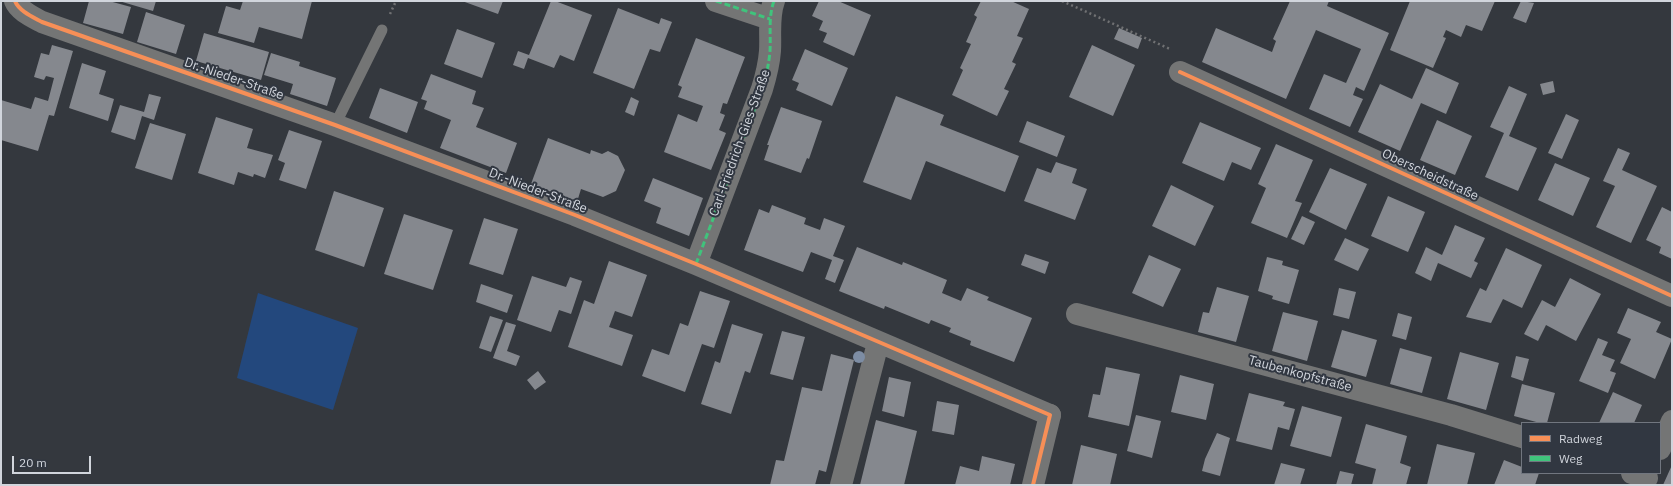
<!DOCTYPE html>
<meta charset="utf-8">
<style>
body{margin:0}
#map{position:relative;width:1673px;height:486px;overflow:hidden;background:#34383e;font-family:"IBM Plex Sans",sans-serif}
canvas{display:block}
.frame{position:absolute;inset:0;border:2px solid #d1d5dc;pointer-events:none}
.legend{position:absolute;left:1521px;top:422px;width:140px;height:52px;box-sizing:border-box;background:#313741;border:1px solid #71767f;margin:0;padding:5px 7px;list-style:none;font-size:12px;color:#d1d5dc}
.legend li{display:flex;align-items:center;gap:8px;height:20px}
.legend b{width:20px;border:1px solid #71767f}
.scale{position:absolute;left:12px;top:456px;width:79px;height:18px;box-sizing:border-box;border:2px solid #d1d5dc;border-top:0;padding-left:5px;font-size:12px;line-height:14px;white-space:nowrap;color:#d1d5dc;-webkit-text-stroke:3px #313741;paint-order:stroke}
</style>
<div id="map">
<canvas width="1673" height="486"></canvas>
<div class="frame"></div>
<ul class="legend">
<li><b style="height:5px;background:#f78f57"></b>Radweg</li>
<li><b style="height:5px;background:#40c37c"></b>Weg</li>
</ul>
<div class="scale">20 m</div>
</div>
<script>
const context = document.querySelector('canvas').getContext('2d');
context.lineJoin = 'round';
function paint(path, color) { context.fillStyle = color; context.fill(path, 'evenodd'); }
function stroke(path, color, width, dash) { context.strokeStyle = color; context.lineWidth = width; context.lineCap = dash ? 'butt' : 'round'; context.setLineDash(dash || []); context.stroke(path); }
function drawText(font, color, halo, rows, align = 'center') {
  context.font = font + ' "IBM Plex Sans",sans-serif'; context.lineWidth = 4; context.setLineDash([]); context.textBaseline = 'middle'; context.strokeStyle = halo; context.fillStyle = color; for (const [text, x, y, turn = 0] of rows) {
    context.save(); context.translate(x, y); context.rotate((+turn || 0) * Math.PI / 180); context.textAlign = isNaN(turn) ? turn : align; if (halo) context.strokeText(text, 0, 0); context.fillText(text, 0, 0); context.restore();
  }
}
const green = new Path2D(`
 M258 293 358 328 333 410 237 378Z`);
const building = new Path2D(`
 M89 1H109L131 7 123 34 83 23Z
 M119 1H156L153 11Z
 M243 1H312L302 39 259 27 254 43 218 33 226 6 240 10Z
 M462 1H503L498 14Z
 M551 1H555L592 15 574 61 560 55 554 68 528 58 524 69 513 65 518 51 529 55Z
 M819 1H838L871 15 854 56 823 42 827 33 819 30 823 21 812 16Z
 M981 1H1011L1029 9 1017 36 1023 38 1012 62 1016 64 1004 89 1009 91 997 116 952 95 963 70 960 68 971 44 966 42 977 17 974 15Z
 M1290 1H1329L1327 6 1389 33 1364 91 1356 87 1353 95 1363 99 1350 127 1309 109 1324 74 1346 83 1361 49 1316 30 1286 99 1202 62 1216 28 1272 52 1276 41 1273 39Z
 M1410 1H1495L1482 31 1466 25 1461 37 1446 30 1443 37 1446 38 1433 68 1390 50Z
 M1521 1 1534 3 1526 23 1513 18Z
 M618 8 659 24 661 18 672 22 660 52 650 49 634 89 593 73Z
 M146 12 185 25 176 54 137 42Z
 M1119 28 1142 38 1138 49 1114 39Z
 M457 29 495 43 482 78 444 64Z
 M204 33 269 52 261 80 196 61Z
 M696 38 745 57 727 104 723 103 720 113 725 115 719 130 726 133 711 170 664 152 678 114 697 122 703 106 678 97 682 87 678 85Z
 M52 45 73 51 54 116 49 115 38 151 1 140V100L31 109 35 97 48 101 54 78 46 76 44 80 34 77 41 53 49 55Z
 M1092 45 1135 65 1113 116 1069 97Z
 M805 49 848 68 832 106 796 90 799 83 792 80Z
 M271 53 300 62 299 66 336 78 327 106 290 94 293 84 264 75Z
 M82 63 106 71 99 94 114 99 108 121 69 108Z
 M1426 68 1459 83 1446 114 1421 103 1400 151 1358 132 1380 84 1412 99Z
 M431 74 476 91 472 104 484 108 476 127 517 143 506 173 440 148 451 120 424 109 427 101 421 99Z
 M1553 81 1555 92 1543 95 1540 84Z
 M1509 86 1527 94 1509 136 1537 148 1518 191 1485 177 1504 133 1490 127Z
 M380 88 418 102 407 133 369 118Z
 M149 94 161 97 154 120 142 116 135 140 111 132 120 105 144 112Z
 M896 96 944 115 940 125 1019 156 1005 192 926 161 911 200 863 182Z
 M631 97 639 101 634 116 625 112Z
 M781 107 822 121 809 159 807 158 801 173 764 160 769 145H767Z
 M1566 114 1579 120 1562 159 1548 153Z
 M216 117 253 129 247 148 273 155 265 178 254 174 253 177 238 172 234 185 198 173Z
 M1437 120 1472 136 1455 175 1420 160Z
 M1027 121 1065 136 1057 157 1019 142Z
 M1200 122 1261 148 1251 170 1232 162 1224 181 1182 163Z
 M150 123 186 134 172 180 135 168Z
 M289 130 322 141 306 189 279 180 285 163 278 160Z
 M548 138 590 154 591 150 602 154 608 151 618 156 625 170 616 191 603 197 581 189 577 202 531 184Z
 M1276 144 1313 160 1295 201 1302 203 1287 238 1251 223 1266 188 1258 184Z
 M1618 148 1630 153 1622 170 1657 186 1631 243 1596 227 1615 186 1603 181Z
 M1056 162 1077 169 1072 183 1087 189 1075 220 1024 201 1037 168 1051 173Z
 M1555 163 1590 178 1573 216 1538 200Z
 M1330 168 1367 184 1346 230 1309 212Z
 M653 178 703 198 689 236 656 223 661 208 644 201Z
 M1171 185 1214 206 1195 246 1152 226Z
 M334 191 384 208 364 267 315 250Z
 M1388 196 1425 212 1408 252 1371 236Z
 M772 205 806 218 804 224 820 230 824 218 845 226 833 256 844 260 835 283 825 279 832 260 811 252 803 272 744 250 759 209 769 213Z
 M1662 207 1672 212V259L1659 253 1661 247 1646 240Z
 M404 214 453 230 433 290 384 274Z
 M1302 216 1315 222 1304 245 1291 239Z
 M484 218 518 229 503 275 469 264Z
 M1455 225 1485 238 1474 261 1478 263 1471 278 1438 263 1431 281 1415 273 1426 247 1442 255Z
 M1345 238 1369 249 1358 271 1334 260Z
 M857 247 902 265 903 262 947 280 942 293 961 301 967 288 989 297 987 300 1032 318 1014 362 970 345 971 341 949 332 951 328 931 320 929 324 885 306 884 309 839 291Z
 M1506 248 1542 265 1522 308 1503 299 1491 323 1466 317 1480 288 1486 291Z
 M1025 254 1049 262 1045 274 1021 265Z
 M1149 255 1181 269 1163 307 1132 293Z
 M1267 257 1283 261 1282 265 1299 270 1289 304 1272 299 1273 296 1258 291Z
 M609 261 647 275 632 317 615 311 609 327 633 335 622 366 568 347 584 300 594 304Z
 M532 276 566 287 570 277 582 281 571 314 559 310 551 332 517 320Z
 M1570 278 1601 294 1576 341 1546 325 1538 341 1524 334 1542 300 1555 307Z
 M481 284 513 295 507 313 476 302Z
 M1217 287 1249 296 1236 342 1198 332 1203 312 1209 313Z
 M1339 288 1356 292 1349 319 1333 315Z
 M700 291 730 301 714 348 702 344 685 392 642 376 652 349 669 355 680 323 688 326Z
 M1628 308 1661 322 1656 332 1672 339 1655 379 1620 363 1631 339 1617 333Z
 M1283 312 1318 321 1307 361 1272 351Z
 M1398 313 1412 317 1406 340 1392 336Z
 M490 316 503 320 491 352 479 348Z
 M506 322 516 325 507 351 520 356 516 366 493 358Z
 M732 324 763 334 750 373 745 371 731 414 701 404 715 361 720 363Z
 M1342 330 1377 340 1366 377 1331 367Z
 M782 331 805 337 793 380 770 374Z
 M1598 338 1608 342 1602 355 1615 360 1610 371 1616 373 1608 393 1579 381Z
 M1400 348 1432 357 1422 393 1390 384Z
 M1460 352 1499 363 1486 410 1447 399Z
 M831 354 854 360 826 472 819 470 815 485H770L776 460 784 461 802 387 822 391Z
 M1516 356 1529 359 1523 381 1511 377Z
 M1106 367 1140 374 1129 426 1088 417 1093 394 1100 395Z
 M538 371 546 382 535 390 527 380Z
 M1180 375 1214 384 1206 420 1171 412Z
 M889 377 911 382 904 417 882 411Z
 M1522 384 1555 393 1547 423H1540L1514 416Z
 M1613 392 1642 405 1634 423H1599Z
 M1249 393 1285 402 1283 406 1295 409 1289 430 1278 427 1272 450 1236 441Z
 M937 401 959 405 954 435 932 431Z
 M1302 406 1342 417 1331 457 1290 446Z
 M1136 415 1161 421 1152 458 1127 451Z
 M876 420 917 431 904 485H860Z
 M1366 424 1407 436 1400 463 1411 467 1406 485H1372L1376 469 1355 463Z
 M1217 433 1230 438 1220 476 1202 471 1205 459Z
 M1437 444 1475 453 1467 485H1427Z
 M1081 445 1117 454 1110 485H1072Z
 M982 456 1015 464 1010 485H955L960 466 979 471Z
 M1504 460 1522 467V473H1539L1535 485H1494Z
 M1281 463 1305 469 1300 485H1274Z
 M1672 465V485H1663Z
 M1340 471 1354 474 1351 485H1336Z`);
const path = new Path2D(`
 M1062 1 1170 49
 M390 14 396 1`);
const service = new Path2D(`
 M335 125 382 30`);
const minor = new Path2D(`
 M15 1C19 11 33 17 42 22L335 125 575 215 696 264 1050 415
 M716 1 770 19
 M1180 72 1672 296
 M696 264 762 89C766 76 769 64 770 51 771 35 768 17 774 1
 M1077 314 1451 415 1522 437
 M1660 449 1672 421
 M1632 473 1647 478
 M841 485 878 343`);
const tertiary = new Path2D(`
 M1033 485 1050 415`);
const quiet = new Path2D(`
 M716 1 770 19
 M696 264 762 89C766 76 769 64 770 51 771 35 768 17 774 1`);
const cycleway = new Path2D(`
 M15 1C19 11 33 17 42 22L335 125 575 215 696 264 1050 415 1033 485
 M1180 72 1672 296`);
const trees = [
 [859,357]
];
const streetNames = [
 ["Dr.-Nieder-Straße",234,79,19],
 ["Carl-Friedrich-Gies-Straße",740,143,-70],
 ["Oberscheidstraße",1430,175,25],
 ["Dr.-Nieder-Straße",538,191,21],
 ["Taubenkopfstraße",1300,374,15]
];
paint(green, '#23487d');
paint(building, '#85888e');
stroke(path, '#707173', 2.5, [2, 3]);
stroke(service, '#747575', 11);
stroke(minor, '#747575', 22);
stroke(tertiary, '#747575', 22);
stroke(quiet, '#40c37c', 3, [6, 3]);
stroke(cycleway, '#f78f57', 4);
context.fillStyle = '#7d8da4';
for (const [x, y] of trees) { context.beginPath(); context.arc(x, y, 6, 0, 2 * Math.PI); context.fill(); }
drawText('13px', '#d1d5dc', '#313741', streetNames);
</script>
